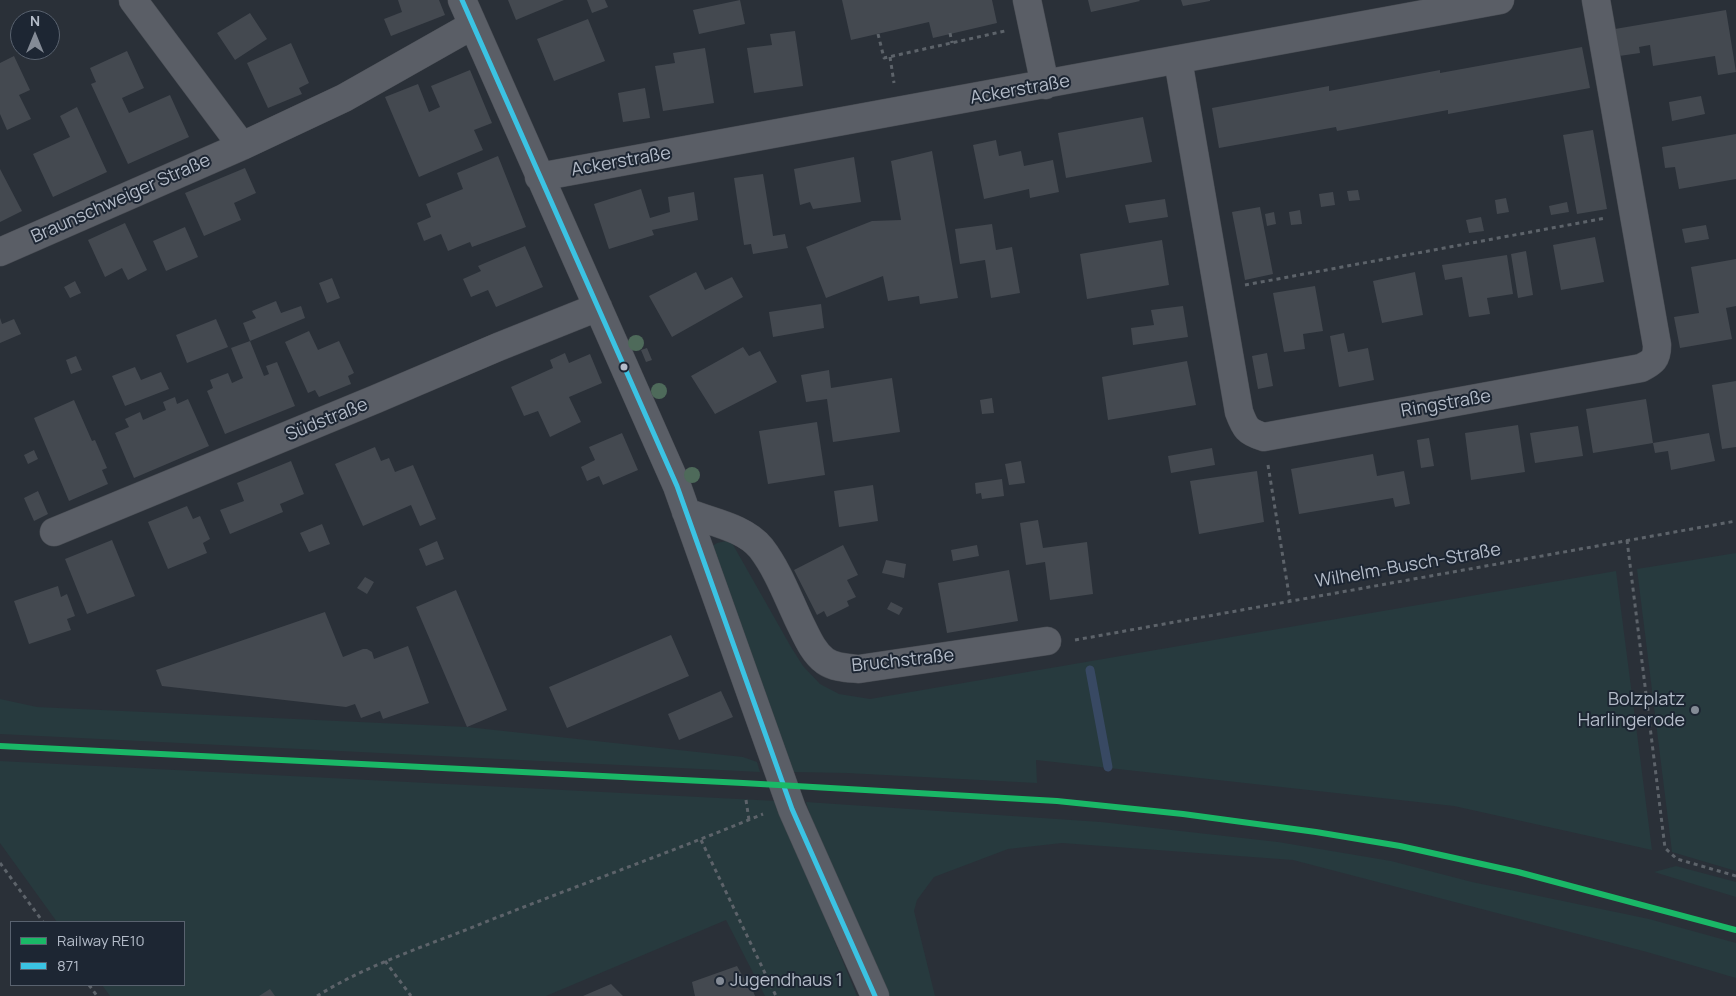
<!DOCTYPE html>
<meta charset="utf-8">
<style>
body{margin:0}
#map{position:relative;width:1736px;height:996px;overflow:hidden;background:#2a3038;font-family:Manrope,sans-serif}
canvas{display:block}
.legend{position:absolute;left:10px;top:921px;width:175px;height:65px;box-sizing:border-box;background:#1d2633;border:1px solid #59626f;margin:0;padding:6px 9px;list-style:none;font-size:15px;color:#b4bcc9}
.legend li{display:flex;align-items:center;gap:10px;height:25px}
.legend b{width:25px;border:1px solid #59626f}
.north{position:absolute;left:10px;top:10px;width:50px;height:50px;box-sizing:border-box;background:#1d2633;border:1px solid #59626f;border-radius:50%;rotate:0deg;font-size:14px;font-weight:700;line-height:20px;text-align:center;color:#b4bcc9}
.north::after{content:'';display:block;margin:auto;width:18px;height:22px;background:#848b96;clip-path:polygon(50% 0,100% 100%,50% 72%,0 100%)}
</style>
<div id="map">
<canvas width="1736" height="996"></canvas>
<ul class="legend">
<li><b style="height:6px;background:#1ab867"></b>Railway RE10</li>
<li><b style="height:6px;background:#3bc3e3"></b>871</li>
</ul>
<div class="north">N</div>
</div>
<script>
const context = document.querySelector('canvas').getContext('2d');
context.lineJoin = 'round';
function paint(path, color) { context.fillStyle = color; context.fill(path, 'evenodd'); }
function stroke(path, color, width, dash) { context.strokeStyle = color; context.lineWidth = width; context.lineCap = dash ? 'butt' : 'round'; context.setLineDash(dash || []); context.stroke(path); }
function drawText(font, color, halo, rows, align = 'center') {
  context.font = font + ' Manrope,sans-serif'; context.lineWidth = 4; context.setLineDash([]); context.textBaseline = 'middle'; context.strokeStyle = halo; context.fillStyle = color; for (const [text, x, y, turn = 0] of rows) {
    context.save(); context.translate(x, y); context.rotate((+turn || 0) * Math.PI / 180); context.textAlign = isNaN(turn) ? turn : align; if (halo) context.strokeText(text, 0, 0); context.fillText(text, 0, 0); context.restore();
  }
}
const green = new Path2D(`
 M726 541 732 543 791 647 803 666 820 684 839 694 870 699 1616 571 1652 850 1454 806 1036 760 1037 783 847 773 793 772 711 547 717 543Z
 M1736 553V871L1672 852 1637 569Z
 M0 699 37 707 467 727 743 757 757 762 760 772 0 734Z
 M0 761 777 801 857 996H765L726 920 546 996H110L102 985H184V922H57L0 843Z
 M806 802 1101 822 1278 842 1391 861 1472 882 1649 919 1736 943V978L1647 952 1293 860 1062 843 1008 849 934 877 917 900 914 911 935 996H888L811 817Z
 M1676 866 1736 882V897L1654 872Z`);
const stream = new Path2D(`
 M1090 670 1108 767`);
const building = new Path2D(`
 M398 0H439L445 15 391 36 384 19 402 12Z
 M508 0H564L516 20Z
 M587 0H605L608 7 592 13Z
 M740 0 745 24 699 34 693 10Z
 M842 0H992L997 23 933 38 929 22 851 40Z
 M1088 0H1139L1140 1 1091 12Z
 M1181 0H1210V1L1183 6Z
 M1726 10 1736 72 1718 75 1715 56 1653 66 1650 45 1639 47 1640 53 1619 56 1615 29Z
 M250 13 267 39 235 60 217 33Z
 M588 19 605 61 554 81 537 39Z
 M795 31 803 86 754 93 747 48 772 45 770 34Z
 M291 43 309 83 299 88 302 94 268 108 247 63Z
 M1582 47 1590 88 1448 114V110L1337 131 1336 127 1219 148 1212 108 1329 86V91L1440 70V73Z
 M705 48 714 103 663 111 655 66 675 63 673 53Z
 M127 51 144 88 122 98 129 113 170 95 189 137 128 164 91 84 96 82 90 68Z
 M14 56 30 90 19 95 31 119 7 130 0 114V63Z
 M470 70 492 123 474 130 483 150 419 177 385 97 418 84 429 112 440 107 431 86Z
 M645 88 650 118 623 122 618 93Z
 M1701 96 1705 114 1672 121 1669 102Z
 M77 107 107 172 53 197 33 154 70 137 60 116Z
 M1143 117 1152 162 1066 178 1058 133Z
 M1593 130 1607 209 1577 214 1563 135Z
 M1736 134V179L1679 189 1675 167 1665 168 1662 147Z
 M996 140 999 156 1021 151 1024 166 1053 160 1059 192 1030 198 1029 189 984 199 973 145Z
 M932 151 958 298 920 304 919 296 888 301 883 276 826 298 806 247 872 221 901 220 891 161Z
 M498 156 526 227 472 247 470 242 448 251 441 234 424 241 417 223 431 217 426 204 463 189 457 173Z
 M854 157 861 202 813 209 810 202 800 205 794 169Z
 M245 168 256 193 234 203 241 220 204 236 185 193Z
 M0 169 22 211 0 222Z
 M763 174 773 236 785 234 788 248 753 254 751 244 744 245 734 178Z
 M641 189 650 218 670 212 668 197 694 192 698 220 652 230 654 235 609 249 594 204Z
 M1358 190 1360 200 1349 201 1347 191Z
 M1333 192 1335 205 1321 207 1319 194Z
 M1506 198 1509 212 1497 214 1495 200Z
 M1165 199 1168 217 1129 223 1125 205Z
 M1567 202 1569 212 1551 215 1549 206Z
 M1260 207 1273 274 1245 280 1232 212Z
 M1300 210 1302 224 1291 225 1289 212Z
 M1274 212 1276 224 1267 226 1265 214Z
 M1481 217 1484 231 1469 233 1466 220Z
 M125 223 147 270 128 280 122 268 105 277 88 240Z
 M992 224 996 250 1012 247 1020 293 991 298 985 260 960 264 955 229Z
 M1706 225 1709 239 1685 243 1682 229Z
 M185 227 198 257 166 271 153 241Z
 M1595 237 1604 282 1561 290 1553 245Z
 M1162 240 1169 285 1087 299 1080 254Z
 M525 246 543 287 496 307 488 290 471 297 463 279 481 271 478 266Z
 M1526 251 1533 295 1518 298 1511 254Z
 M1507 255 1513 294 1487 298 1490 314 1469 317 1462 277 1445 280 1442 265Z
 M1736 259V306L1726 308 1732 339 1680 348 1674 317 1699 313 1691 267Z
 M696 272 705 290 732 277 743 297 672 337 649 296Z
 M1415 272 1423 315 1382 323 1373 281Z
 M332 278 340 298 327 303 319 283Z
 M75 281 81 293 70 298 64 287Z
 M1315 286 1323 331 1303 334 1305 349 1284 352 1273 293Z
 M276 301 281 313 301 306 305 318 250 341 243 323 256 318 252 311Z
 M821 304 824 328 773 337 769 312Z
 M1183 306 1188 337 1133 345 1131 328 1154 325 1151 310Z
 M0 318 2 324 14 319 21 334 0 343Z
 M216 319 228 347 187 363 176 335Z
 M309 331 318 350 339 341 354 373 348 376 351 384 319 397 315 390 308 393 285 342Z
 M1344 333 1348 352 1368 348 1374 380 1339 387 1330 336Z
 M250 341 264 376 269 374 266 366 277 362 295 406 225 434 207 391 213 388 210 380 228 373 232 383 243 378 231 348Z
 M743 347 749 356 760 351 777 382 715 414 691 376Z
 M647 348 652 360 646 362 641 350Z
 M565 353 569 363 590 354 602 383 569 397 581 422 550 437 538 411 524 416 511 387 553 368 550 360Z
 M1267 353 1273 386 1258 389 1252 356Z
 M76 356 82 370 71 374 66 360Z
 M1187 361 1196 405 1108 420 1102 377Z
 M135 367 141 380 161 372 169 389 125 406 112 376Z
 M829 370 831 388 892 378 900 432 833 442 827 399 806 402 801 375Z
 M1736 381V447L1722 449 1712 385Z
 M175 397 177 404 188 399 209 446 134 478 115 433 129 427 125 419 140 412 143 420 166 410 163 402Z
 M992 398 994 413 982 414 980 400Z
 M1646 399 1653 443 1593 453 1586 409Z
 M74 400 92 441 95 440 107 468 102 470 108 484 69 501 34 418Z
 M817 422 825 475 768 484 759 431Z
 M1518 425 1525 472 1471 480 1465 433Z
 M1578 426 1583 456 1535 463 1530 433Z
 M622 433 638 470 603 485 599 476 587 481 581 467 595 460 589 447Z
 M1709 433 1715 461 1671 470 1668 451 1655 453 1653 443Z
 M1429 438 1434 466 1421 468 1417 440Z
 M375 447 381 461 389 458 395 472 413 465 436 519 420 526 411 505 363 526 335 464Z
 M1212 448 1215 465 1171 473 1168 456Z
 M34 450 38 459 28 464 24 455Z
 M1373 454 1377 476 1404 471 1410 504 1395 507 1393 498 1299 514 1291 469Z
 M291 461 304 494 280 504 283 512 230 534 220 510 244 501 237 483Z
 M1021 461 1025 483 1009 485 1005 464Z
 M1257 471 1264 522 1199 534 1190 481Z
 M1002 479 1004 496 982 499 981 493 976 494 975 483Z
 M873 485 878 521 839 527 834 491Z
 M38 491 48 514 34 521 24 498Z
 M187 506 193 519 200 516 210 539 203 543 207 553 168 569 148 522Z
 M1038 520 1043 548 1087 542 1093 594 1050 600 1045 562 1026 565 1020 523Z
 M322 524 330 544 309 552 300 533Z
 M112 540 135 596 87 614 65 559Z
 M437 541 444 559 426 566 419 549Z
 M843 545 858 575 847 580 856 597 847 601 849 606 827 617 824 611 817 615 794 570Z
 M977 545 979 556 953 561 951 550Z
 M886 560 906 564 904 578 882 573Z
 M1009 570 1018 621 947 633 938 583Z
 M365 577 374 582 367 594 357 588Z
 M58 586 61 597 67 594 75 616 67 619 71 630 29 644 14 601Z
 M456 590 507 710 467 727 416 607Z
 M891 602 903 608 899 615 887 609Z
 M325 612 343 657 363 649H367L372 652 374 659 408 646 429 703 383 719 380 711 361 718 355 704 346 707 162 686 156 670Z
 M671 635 689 676 567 728 549 687Z
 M721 691 733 717 679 740 668 714Z
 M737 966 746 982 749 981 755 996H695L692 982Z
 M611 984 623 996H583Z
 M270 989 275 996H259Z`);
const path = new Path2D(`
 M950 33 952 43
 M878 34 884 58 1005 31
 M890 57 894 83
 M1245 285 1606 218
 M1268 465 1290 601
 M1627 540 1665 848 1677 859 1736 876
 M1075 640 1736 521
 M746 800 749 820
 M701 840 776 996
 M0 863 43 922
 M385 961 411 996
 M89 985 97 996
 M317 996C362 968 414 950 463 931 562 891 664 855 763 814`);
const minor = new Path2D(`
 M133 0 242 146
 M462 0 677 486 792 809 875 996
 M1027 0 1045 85
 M1178 60 1239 412C1245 428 1247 432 1264 437L1641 368C1653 362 1657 359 1657 345L1596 0
 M539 177 1500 0
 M0 252 242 146 344 98 473 25
 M686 512C710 522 744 527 761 548 778 570 788 598 800 623 807 637 813 652 825 661 835 668 848 668 859 669L1047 641
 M54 532 376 399 498 347 598 307`);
const bus1 = new Path2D(`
 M462 0 677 486 792 809 875 996`);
const rail1 = new Path2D(`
 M0 746 743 783 1057 801 1183 814 1316 832 1400 846 1518 872 1736 930`);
const trees = [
 [636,343],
 [659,391],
 [692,475]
];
const markers = [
 [624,367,4.5,"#b4bcc9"],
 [1695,710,5,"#848b96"],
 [720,981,5,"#848b96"]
];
const streetNames = [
 ["Ackerstraße",1020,90,-10],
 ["Ackerstraße",621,162,-10],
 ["Braunschweiger Straße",121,199,-24],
 ["Ringstraße",1446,404,-10],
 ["Südstraße",327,420,-22],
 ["Wilhelm-Busch-Straße",1408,566,-10],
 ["Bruchstraße",903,661,-6]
];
const poiNames = [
 ["Bolzplatz",1685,700],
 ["Harlingerode",1685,721],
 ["Jugendhaus 1",730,981,"left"]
];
paint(green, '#273a3e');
stroke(stream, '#384963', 9);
paint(building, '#444950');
stroke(minor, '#484c53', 29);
stroke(path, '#5d636a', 3, [4, 4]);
stroke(minor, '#5a5e66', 28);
stroke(bus1, '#3bc3e3', 5);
stroke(rail1, '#1ab867', 6);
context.fillStyle = '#4e6a5a';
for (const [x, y] of trees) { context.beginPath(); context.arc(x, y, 8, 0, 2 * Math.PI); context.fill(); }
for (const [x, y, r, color] of markers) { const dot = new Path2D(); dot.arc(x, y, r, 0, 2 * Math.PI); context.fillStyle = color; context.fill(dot); stroke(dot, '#1d2633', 2); }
drawText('18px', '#b4bcc9', '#1d2633', streetNames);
drawText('18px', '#b4bcc9', '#1d2633', poiNames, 'right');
</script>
